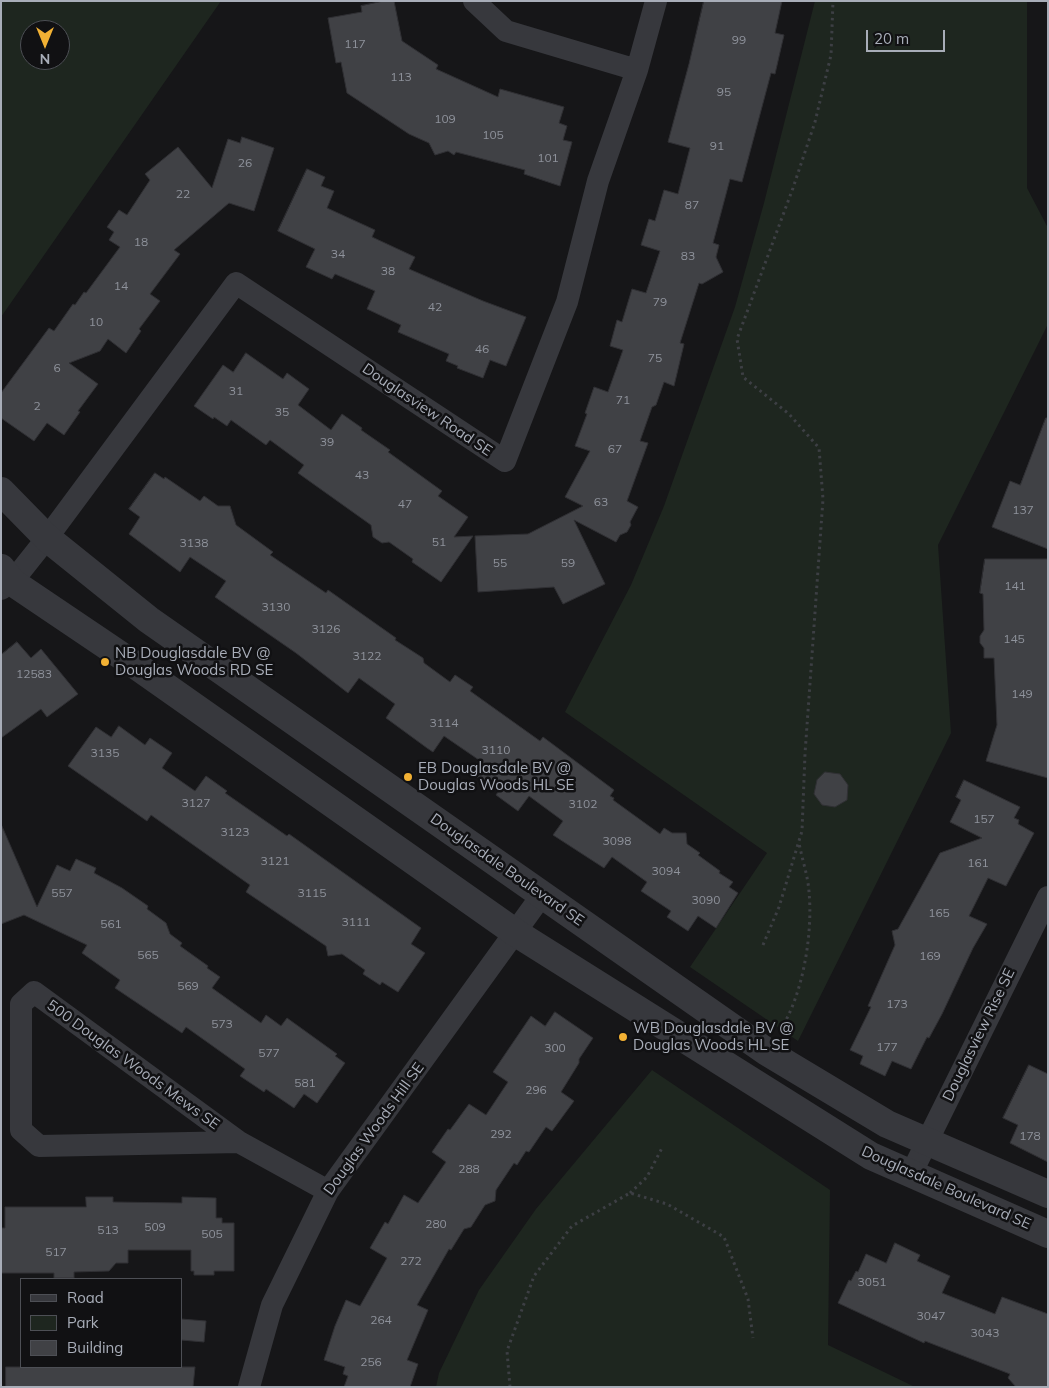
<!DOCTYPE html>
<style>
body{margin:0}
#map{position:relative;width:1049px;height:1388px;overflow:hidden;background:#161618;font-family:Mulish,sans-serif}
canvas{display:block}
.frame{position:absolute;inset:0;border:2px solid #a8adb8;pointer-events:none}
.legend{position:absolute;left:20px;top:1278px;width:162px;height:90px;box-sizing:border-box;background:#111113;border:1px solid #4d4f55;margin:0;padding:6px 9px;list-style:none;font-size:15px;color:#a8adb8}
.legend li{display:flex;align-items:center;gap:10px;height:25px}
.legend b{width:25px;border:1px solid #4d4f55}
.north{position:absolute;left:20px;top:20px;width:50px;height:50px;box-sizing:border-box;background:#111113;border:1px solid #4d4f55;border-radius:50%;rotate:180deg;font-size:14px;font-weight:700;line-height:20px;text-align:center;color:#a8adb8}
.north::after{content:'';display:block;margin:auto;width:18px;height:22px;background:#f2b134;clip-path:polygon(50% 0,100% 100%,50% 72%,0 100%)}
.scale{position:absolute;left:866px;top:30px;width:79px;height:22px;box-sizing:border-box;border:2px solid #a8adb8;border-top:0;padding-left:6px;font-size:15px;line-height:18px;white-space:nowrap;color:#a8adb8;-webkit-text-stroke:4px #111113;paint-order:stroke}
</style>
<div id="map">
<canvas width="1049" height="1388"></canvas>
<div class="frame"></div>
<ul class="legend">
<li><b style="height:6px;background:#37383d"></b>Road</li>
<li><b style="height:14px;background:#1e261f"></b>Park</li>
<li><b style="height:14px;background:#404145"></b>Building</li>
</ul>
<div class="north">N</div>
<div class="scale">20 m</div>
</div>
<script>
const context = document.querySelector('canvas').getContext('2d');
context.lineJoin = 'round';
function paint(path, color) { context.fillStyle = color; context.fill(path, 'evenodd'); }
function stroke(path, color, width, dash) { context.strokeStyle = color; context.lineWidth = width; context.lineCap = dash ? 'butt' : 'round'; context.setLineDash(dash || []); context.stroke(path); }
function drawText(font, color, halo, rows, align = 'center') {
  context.font = font + ' Mulish,sans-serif'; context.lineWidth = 5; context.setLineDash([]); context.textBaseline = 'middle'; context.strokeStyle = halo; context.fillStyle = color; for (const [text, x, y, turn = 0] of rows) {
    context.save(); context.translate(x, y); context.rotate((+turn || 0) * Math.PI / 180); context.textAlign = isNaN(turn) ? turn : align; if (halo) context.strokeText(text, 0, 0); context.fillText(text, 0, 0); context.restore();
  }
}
const green = new Path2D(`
 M1 1H221L1 317ZM30 30H60V60H30Z
 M815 1H1027V188L1048 228V324L938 545 951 733 798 1041 690 967 767 853 565 712 631 585 664 506 735 307 764 203Z
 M652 1070 830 1190 828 1345 915 1387H436L439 1373 479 1290 536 1209Z`);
const building = new Path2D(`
 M384 1H394L402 41 438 65 436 69 498 97 500 89 564 107 559 123 567 126 563 140 572 142 560 186 524 174 525 170 456 152 454 155 448 151 435 155 429 143 409 134 347 93 341 62 336 63 328 18 362 12 361 6Z
 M704 1H782L775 33 784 35 775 74 771 73 742 182 730 179 713 243 719 245 716 257 723 272 702 284 699 283 680 343 684 344 674 386 664 382 656 405 652 407 640 441 648 443 627 501 638 507 630 522 631 525 627 532 620 535 616 542 574 520 605 584 563 604 554 587 478 592 475 536 528 534 583 506 565 497 590 451 575 446 587 414 585 413 594 387 608 392 623 350 610 346 617 320 622 322 632 289 646 293 660 251 641 245 649 219 655 221 664 190 678 194 690 148 668 142 689 64Z
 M242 137 274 148 254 211 229 203 174 250 180 254 150 294 160 301 139 329 141 331 126 353 108 339 100 351 69 363 98 384 78 411 80 412 64 435 47 423 34 441 1 418V393L49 328 54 331 73 304 75 305 84 292 86 293 120 247 109 240 114 232 107 227 119 210 127 215 150 180 145 174 178 147 212 188 228 139 240 143Z
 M307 169 325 177 321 186 334 191 327 208 375 230 372 237 415 257 409 269 483 301 526 317 506 366 490 360 483 378 457 368 458 366 446 361 449 354 398 332 401 325 367 309 375 291 335 274 332 279 306 267 315 249 278 231Z
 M246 353 283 379 287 373 309 389 298 405 331 430 342 414 362 428 361 430 390 450 388 452 442 491 438 496 468 517 454 537 473 536 441 582 412 562 413 559 389 542 382 543 373 537 371 525 298 473 304 465 270 440 266 445 231 420 227 426 214 417 213 419 194 406 223 365 233 372Z
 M1046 418H1048V549L992 527 1010 481 1020 485Z
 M155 473 164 479 165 477 200 501 204 496 218 506H230L236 525 273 552 270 555 326 593 328 590 396 638 395 640 423 658 424 663 450 682 455 675 473 687 470 691 540 741 543 737 614 790 610 796 614 798 613 800 660 834 664 828 672 833H686L687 844 700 853 698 855 720 871 719 873 733 882 729 887 738 893 716 928 698 916 688 931 667 917 671 911 641 891 647 882 612 857 604 868 553 835 563 821 529 796 518 811 496 795 498 792 470 772 479 760 444 736 433 752 427 748 386 718 395 704 359 678 348 693 296 653 215 597 226 581 190 557 180 572 129 534 140 517 129 509Z
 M985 559H1048V778L986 761 997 725 994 658H984V648L980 643V636L984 630 983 594 980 593Z
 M17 642 31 658 41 649 78 694 47 717 41 709 1 738V655Z
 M119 726 145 745 150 738 172 753 162 768 195 791 206 776 227 791 225 793 287 836 289 834 421 928 411 944 425 953 398 992 382 982 380 985 363 974 365 970 342 954 328 956 326 946 246 892 250 885 151 815 147 821 68 766 96 727 111 737Z
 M825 772 840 774 848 785 847 800 835 807 822 805 814 794 817 780Z
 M964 780 1020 807 1014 818 1019 820 1018 824 1034 833 1006 886 988 878 969 916 987 924 973 948 942 1014 929 1038 927 1037 911 1069 892 1061 885 1076 860 1064 863 1056 850 1050 871 1007 868 1006 895 945 892 931 898 929 940 853 982 838 950 822 961 800 956 797Z
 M1 824 37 907 57 865 70 871 76 859 96 868 94 873 122 888 148 906 147 909 166 923 170 934 182 943 180 946 208 966 207 968 220 977 212 988 261 1023 266 1015 281 1026 287 1018 337 1054 335 1056 345 1063 317 1103 304 1094 294 1108 266 1089 264 1092 240 1076 245 1069 186 1027 182 1033 115 988 120 980 82 953 87 945 24 915 1 924Z
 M555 1012 593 1038 579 1059V1063L561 1092 574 1101 552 1131 546 1127 529 1152 526 1151 517 1165 514 1163 496 1190 495 1201 485 1205 471 1227 464 1229 451 1250 449 1249 417 1305 428 1310 407 1360 418 1364 410 1387H344L348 1376 343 1374 345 1367 324 1360 335 1326 346 1300 360 1306 387 1258 370 1248 385 1222 388 1224 404 1195 418 1203 446 1162 432 1152 448 1129 450 1130 469 1104 486 1115 508 1082 493 1072 531 1016 545 1026Z
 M1029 1065 1048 1074V1162L1010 1143 1018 1125 1003 1118Z
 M86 1197H113V1202L182 1203V1197L216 1198V1218H222V1223H234V1271H214V1275H194V1271H191V1250H128V1263H116L109 1271 74 1272V1278H54V1273H1V1228H5V1207H86Z
 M895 1243 920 1255 917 1261 950 1276 942 1293 995 1314 1002 1297 1048 1314V1387H1016L1008 1378 1010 1374 925 1341 924 1343 838 1303 849 1280 851 1281 856 1271 858 1272 866 1254 886 1263Z
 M181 1319 206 1321 204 1342 181 1340Z
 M6 1367H195L193 1387H6Z`);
const path = new Path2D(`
 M763 945 779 907 802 831 805 754 823 499 819 448 789 414 743 377 737 339 793 188 815 122 831 55 833 1
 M780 1030C803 996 813 933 809 892 808 876 802 859 799 843
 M630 1193 647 1177 663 1146
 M510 1387 507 1351 534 1276 572 1226 630 1193 667 1204 724 1237 748 1299 753 1338`);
const minor = new Path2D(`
 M474 1 506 31 637 70
 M1 589 12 582 47 538 236 283 505 461 567 302 598 181 637 70 656 1
 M239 1142 39 1146 21 1130V1004L34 992 239 1142 328 1191
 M911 1174 1048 897
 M249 1387 272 1305 328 1191 542 895`);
const tertiary = new Path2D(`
 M1 491 47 538 149 620 767 1052 887 1124 1048 1194
 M1 568 12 582 138 667 516 933 871 1156 1048 1234`);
const markers = [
 [105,662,5,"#f2b134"],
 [408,777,5,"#f2b134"],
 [623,1037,5,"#f2b134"]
];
const numberNames = [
 ["99",739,40],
 ["117",355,44],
 ["113",401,77],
 ["95",724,92],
 ["109",445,119],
 ["105",493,135],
 ["91",717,146],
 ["101",548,158],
 ["26",245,163],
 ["22",183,194],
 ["87",692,205],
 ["18",141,242],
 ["34",338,254],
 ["83",688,256],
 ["38",388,271],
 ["14",121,286],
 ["79",660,302],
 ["42",435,307],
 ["10",96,322],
 ["46",482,349],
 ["75",655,358],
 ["6",57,368],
 ["31",236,391],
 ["71",623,400],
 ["2",37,406],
 ["35",282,412],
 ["39",327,442],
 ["67",615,449],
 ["43",362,475],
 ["63",601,502],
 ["47",405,504],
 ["137",1023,510],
 ["51",439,542],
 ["3138",194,543],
 ["55",500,563],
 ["59",568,563],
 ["141",1015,586],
 ["3130",276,607],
 ["3126",326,629],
 ["145",1014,639],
 ["3122",367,656],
 ["12583",34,674],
 ["149",1022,694],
 ["3114",444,723],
 ["3110",496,750],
 ["3135",105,753],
 ["3127",196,803],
 ["3102",583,804],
 ["157",984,819],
 ["3123",235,832],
 ["3098",617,841],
 ["3121",275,861],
 ["161",978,863],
 ["3094",666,871],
 ["557",62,893],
 ["3115",312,893],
 ["3090",706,900],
 ["165",939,913],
 ["3111",356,922],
 ["561",111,924],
 ["565",148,955],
 ["169",930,956],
 ["569",188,986],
 ["173",897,1004],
 ["573",222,1024],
 ["177",887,1047],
 ["300",555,1048],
 ["577",269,1053],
 ["581",305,1083],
 ["296",536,1090],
 ["292",501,1134],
 ["178",1030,1136],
 ["288",469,1169],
 ["280",436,1224],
 ["509",155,1227],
 ["513",108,1230],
 ["505",212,1234],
 ["517",56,1252],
 ["272",411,1261],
 ["3051",872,1282],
 ["3047",931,1316],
 ["264",381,1320],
 ["3043",985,1333],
 ["256",371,1362]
];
const streetNames = [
 ["Douglasview Road SE",427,410,34],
 ["Douglasdale Boulevard SE",507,870,35],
 ["Douglasview Rise SE",979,1035,-64],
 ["500 Douglas Woods Mews SE",133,1065,36],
 ["Douglas Woods Hill SE",374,1129,-54],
 ["Douglasdale Boulevard SE",946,1188,24]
];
const poiNames = [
 ["NB Douglasdale BV @",115,653],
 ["Douglas Woods RD SE",115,670],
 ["EB Douglasdale BV @",418,768],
 ["Douglas Woods HL SE",418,785],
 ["WB Douglasdale BV @",633,1028],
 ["Douglas Woods HL SE",633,1045]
];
paint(green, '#1e261f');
paint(building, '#404145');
stroke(building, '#303034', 1);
stroke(path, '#3d3f44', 3, [2.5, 4]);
stroke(minor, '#37383d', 22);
stroke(tertiary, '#37383d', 28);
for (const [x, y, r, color] of markers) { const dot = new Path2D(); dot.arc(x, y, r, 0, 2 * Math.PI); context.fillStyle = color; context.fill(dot); stroke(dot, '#111113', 2); }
drawText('12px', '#8e929b', null, numberNames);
drawText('15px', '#a8adb8', '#111113', streetNames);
drawText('15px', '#a8adb8', '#111113', poiNames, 'left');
</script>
